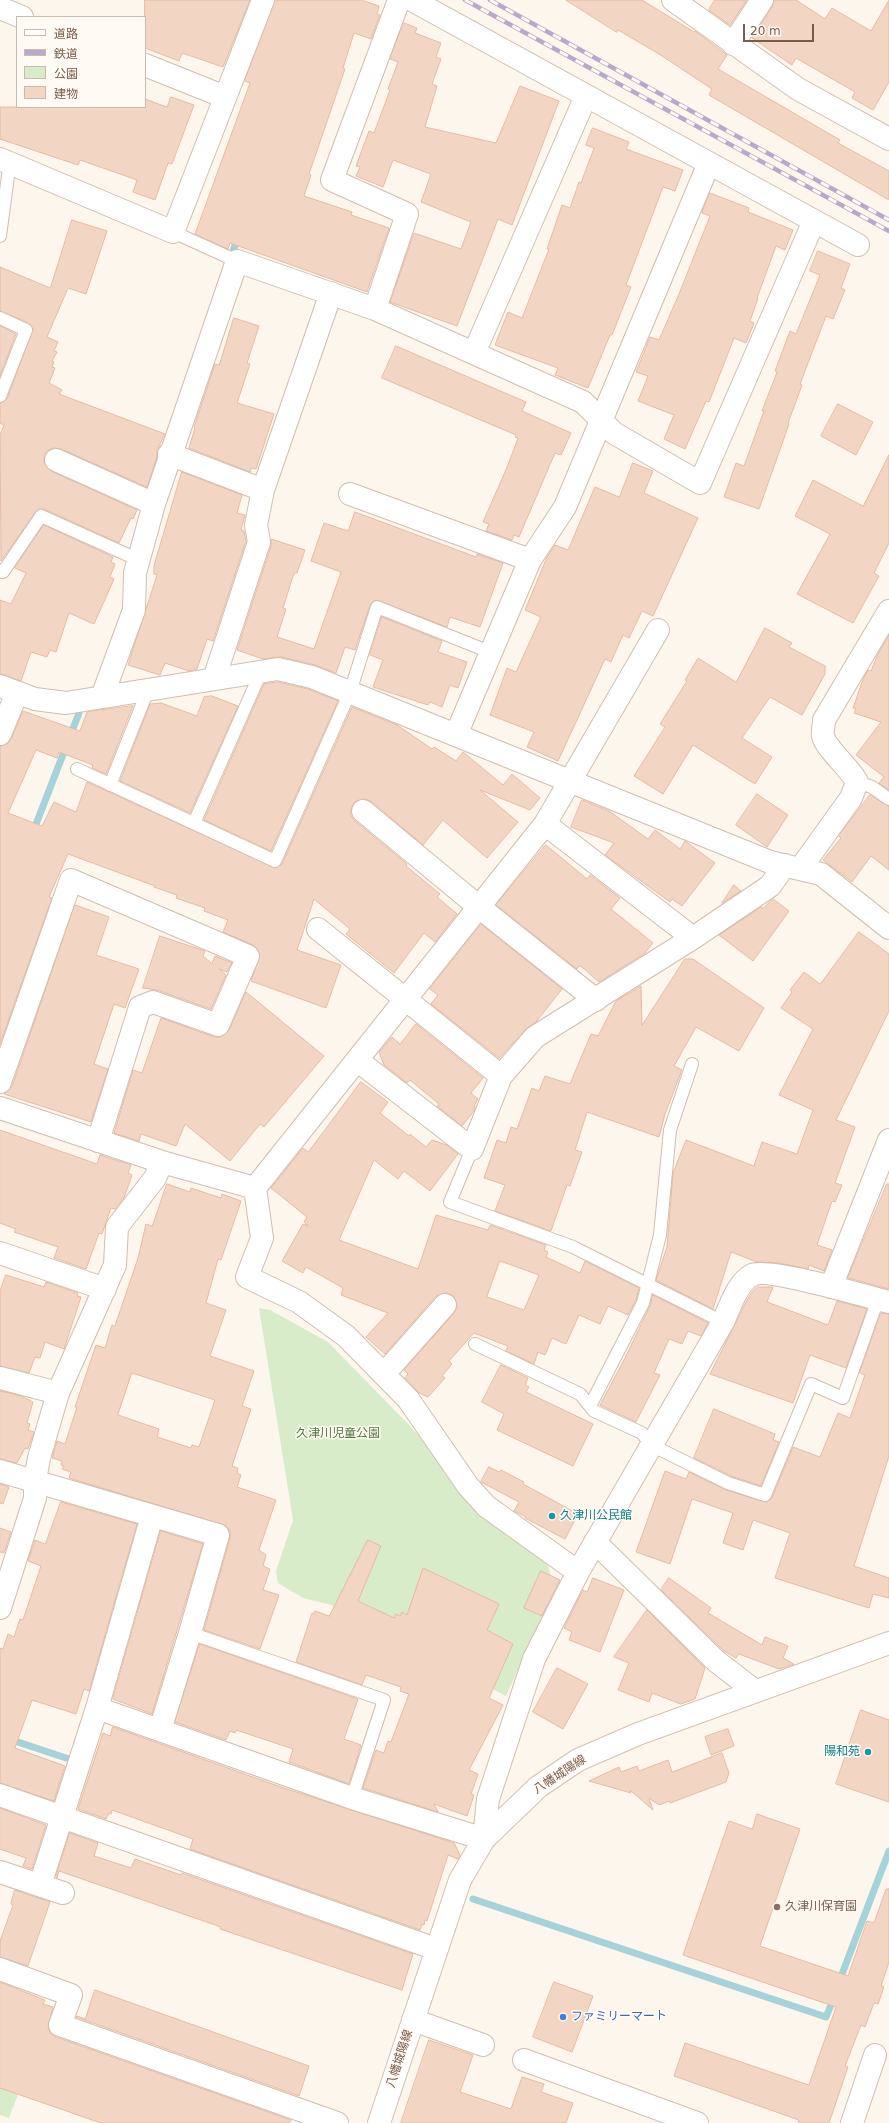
<!DOCTYPE html>
<meta charset="utf-8">
<style>
body{margin:0}
#map{position:relative;width:889px;height:2123px;overflow:hidden;background:#fdf6ec;font-family:"DejaVu Sans","Noto Sans JP",sans-serif}
canvas{display:block}
.legend{position:absolute;left:16px;top:16px;width:130px;height:92px;box-sizing:border-box;background:#fffaf3;border:1px solid #cabbb1;margin:0;padding:5px 7px;list-style:none;font-size:12px;color:#7a5c4d}
.legend li{display:flex;align-items:center;gap:8px;height:20px}
.legend b{width:20px;border:1px solid #cabbb1}
.scale{position:absolute;left:743px;top:24px;width:71px;height:18px;box-sizing:border-box;border:2px solid #7a5c4d;border-top:0;padding-left:5px;font-size:12px;line-height:14px;white-space:nowrap;color:#7a5c4d;-webkit-text-stroke:3px #fffaf3;paint-order:stroke}
</style>
<div id="map">
<canvas width="889" height="2123"></canvas>
<ul class="legend">
<li><b style="height:5px;background:#fff"></b>道路</li>
<li><b style="height:5px;background:#b9a8c9"></b>鉄道</li>
<li><b style="height:11px;background:#d8ecc9"></b>公園</li>
<li><b style="height:11px;background:#f3d5c3"></b>建物</li>
</ul>
<div class="scale">20 m</div>
</div>
<script>
const context = document.querySelector('canvas').getContext('2d');
context.lineJoin = 'round';
function paint(path, color) { context.fillStyle = color; context.fill(path, 'evenodd'); }
function stroke(path, color, width, dash) { context.strokeStyle = color; context.lineWidth = width; context.lineCap = dash ? 'butt' : 'round'; context.setLineDash(dash || []); context.stroke(path); }
function drawText(font, color, halo, rows, align = 'center') {
  context.font = font + ' "DejaVu Sans","Noto Sans JP",sans-serif'; context.lineWidth = 3; context.setLineDash([]); context.textBaseline = 'middle'; context.strokeStyle = halo; context.fillStyle = color; for (const [text, x, y, turn = 0] of rows) {
    context.save(); context.translate(x, y); context.rotate((+turn || 0) * Math.PI / 180); context.textAlign = isNaN(turn) ? turn : align; if (halo) context.strokeText(text, 0, 0); context.fillText(text, 0, 0); context.restore();
  }
}
const green = new Path2D(`
 M259 1308 270 1310 328 1342 410 1426 449 1471 475 1508 501 1531 547 1561 554 1590 506 1696 331 1605 303 1598 278 1583 276 1571 293 1520Z
 M31 2060 9 2118 0 2115V2084Z`);
const stream = new Path2D(`
 M231 257 238 237
 M33 832 79 713
 M0 1736 72 1760
 M473 1899 826 2017 834 1998
 M839 1982 889 1851`);
const building = new Path2D(`
 M145 0H250L223 67 182 53 179 61 145 48Z
 M275 0H361L379 6 377 14 380 15 371 39 354 33 343 68 345 69 309 174 311 175 304 196 352 212 351 215 389 228 367 292 230 243 228 249 195 234 250 83 245 81Z
 M566 0H642L694 32 695 31 727 55 718 69 840 140 838 143 889 171V200L709 95 712 89 659 54 618 30 617 32Z
 M715 0H747L730 25 709 10Z
 M774 0H796L825 19 832 8 871 31 889 0V82L873 110 852 98 855 92 796 58 792 65 752 38 772 7Z
 M404 23 417 28 415 33 441 43 436 57 441 59 432 84 437 86 425 127 496 143 520 86 559 101 512 225 498 219 457 326 390 302 414 233 461 249 471 222 421 202 431 174 393 160 383 187 356 176 360 167 356 166 369 131 374 133 390 90 388 89 398 62 390 59Z
 M171 97 194 105 172 164 168 163 155 200 133 192 137 180 80 160 78 165 0 139V107H145V99L167 107Z
 M593 128 629 142 626 149 683 170 675 191 663 187 626 285 631 287 612 335H610L588 388 555 375 558 368 495 345 508 312 522 318 549 249H547L562 205 570 208 579 182 581 183 594 148 586 145Z
 M710 193 749 208 748 212 793 230 785 250 776 246 757 298H758L750 321 754 323 746 343 734 338 709 402 706 401 685 449 664 439 674 415 638 401 648 376 636 372 650 337 659 340 679 294 710 216 702 213Z
 M72 220 107 231 86 294 68 288 47 337 58 342 54 351 57 352 52 361 54 362 52 367 55 368 49 383 62 390 59 394 165 434 157 450V457L147 487 61 449 54 448 48 450 44 455V462L51 471 137 510 133 519 131 518 119 543 44 509H38L1 561 0 435 4 425 0 423V403L7 399 33 329 29 323 0 311V267L50 288Z
 M818 251 850 264 841 288 845 290 833 319 826 316 800 384 802 385 788 423 789 424 759 509 724 497 736 463 744 466 764 411H762L777 372 775 371 790 331 796 334 820 275 810 271Z
 M234 318 259 326 247 363 250 364 237 403 274 414 256 469 251 468 250 472 189 448 195 428 194 427 215 364 219 365Z
 M0 326 16 334 0 376Z
 M396 346 526 402 522 411 571 433 561 455 555 453 519 537 514 535 512 540 486 531 489 524 483 522 508 465 518 438 515 437 516 435 382 378Z
 M838 404 873 422 856 455 821 436Z
 M889 455V543L874 573 879 576 853 623 797 594 830 534 795 516 813 480 863 506Z
 M633 463 653 471 644 493 698 518 653 616 642 611 629 638 623 635 611 662 605 659 558 761 527 747 534 732 490 715 507 668 516 672 541 617 525 610 547 557 555 545 568 550 595 487 619 497Z
 M182 472 242 495 237 513 245 515 241 530 244 531 246 541 213 641 207 639 197 669 189 671 165 663 160 675 128 665 157 575 154 574V566Z
 M355 512 476 557 477 554 503 563 480 627 450 617 447 627 376 600 370 605 355 650 345 647 336 673 315 665 281 657 263 659 237 650 271 546V539L305 550 297 573H294L283 608 286 609 277 637 314 649 341 572 311 561 324 523 348 531Z
 M44 525 113 557 111 562 115 564 110 577 114 579 94 624 69 613 56 652 50 650 47 657 31 652 21 681 0 674V600L11 604 26 573 15 568Z
 M382 617 442 641 438 652 467 662 458 688 450 685 442 707 430 702 428 705 373 687 383 660 370 655Z
 M765 628 792 643 789 647 825 666V674L802 715 770 697 742 738 772 757 755 784 693 745 663 794 634 776 665 727 660 724 687 681 685 680 698 658 736 682Z
 M889 635V790L879 783 884 777 856 755 881 722 854 713 856 709 853 708 864 677 868 670 871 671 877 656Z
 M278 682 308 689 338 701 271 851 204 820 264 684Z
 M212 696 238 706 190 813 120 781 150 704 161 703 197 716 204 697Z
 M133 706 106 774 92 768 93 765 59 752 57 758 36 750 8 813 42 826 54 802 76 812 87 782 276 868 282 864 352 707 397 725 432 749 434 747 456 761 463 752 503 785 512 774 540 798 530 810 480 790 518 822 487 858 443 820 423 845 371 801 365 799 354 803 351 809V816L355 821 407 864 406 866 440 894 437 897 457 914 435 942 424 933 394 973 346 934 350 929 314 899 297 950 341 965 326 1008 251 981 260 954 253 945 223 932 228 920 204 911 205 908 176 898 177 895 154 887 155 886 68 854 49 897 52 898 0 1044V746L7 744 11 739 23 711 80 731 87 712Z
 M757 794 788 815 767 847 736 825Z
 M870 795 889 806V870L871 856 852 882 823 860 841 838 839 836Z
 M582 800 609 811 648 839 655 830 680 849 685 841 715 863 682 906 672 899 670 902 605 855 614 843 571 827Z
 M546 845 587 879 590 875 620 898 611 909 653 943 645 953 599 982 582 967 579 966 577 969 496 905Z
 M734 885 741 891 722 903Z
 M773 899 789 911 753 961 719 935 761 907 763 908Z
 M75 905 109 917 96 955 139 969 125 1008 114 1004 94 1064 108 1069 91 1122 4 1094 12 1086Z
 M481 924 562 989 536 1022 526 1029 499 1058 431 1004 438 995 430 989Z
 M859 932 889 954V1011L836 1120 855 1127 835 1183 842 1185 835 1202 832 1201 817 1245 832 1250 824 1271 809 1265 808 1269 779 1263 757 1262 731 1252 713 1309 656 1280 667 1247 673 1173 686 1140 754 1166 762 1142 797 1154 813 1110 779 1095 813 1029 781 1008 792 992 790 990 804 972 820 984Z
 M160 936 205 951 203 956 212 964 215 956 232 963 227 972 219 969 226 975 211 1009 157 990 143 988Z
 M685 959H693L764 1008 739 1051 696 1027 674 1066 682 1070 665 1114 659 1137 587 1112 575 1150 582 1152 570 1186 567 1185 551 1231 495 1211 505 1185 484 1178 497 1140 506 1143 511 1127 517 1129 532 1088 539 1091 545 1076 570 1084 591 1034 598 1036 616 1001 641 986 642 1025Z
 M246 992 324 1056 264 1127 260 1124 230 1161 185 1124 176 1146 141 1134 139 1141 114 1133 133 1070 142 1073 161 1018 214 1037H220L229 1030Z
 M416 1024 483 1078 471 1093 478 1099 475 1104 474 1111 462 1126 437 1106 439 1104 410 1080 407 1083 384 1065 379 1052 392 1037 400 1044Z
 M361 1082 388 1102 380 1113 409 1136 410 1134 426 1147 432 1140 447 1145 458 1154 430 1191 404 1171 398 1179 374 1160 339 1240 418 1269 436 1215 488 1230 490 1225 546 1245 544 1250 548 1252 546 1257 580 1273 585 1261 639 1288 636 1300 628 1315 608 1306 600 1324 579 1315 566 1344 552 1338 545 1355 538 1352 534 1364 506 1351 508 1346 474 1333 449 1361 452 1364 442 1376 445 1378 428 1397 419 1393 405 1378 408 1374 404 1370 454 1313 457 1307 454 1296 447 1293 436 1296 385 1354 366 1337 388 1313 341 1295 343 1288 306 1267 303 1273 282 1261 303 1224 308 1226 304 1222 307 1217 271 1188 303 1148 308 1152ZM500 1261 539 1275 524 1310 487 1297Z
 M0 1130 97 1164 100 1155 131 1165 128 1173 132 1175 124 1198 115 1209 111 1208 102 1234 99 1233 86 1269 54 1258 58 1247 14 1232 16 1229 0 1223Z
 M167 1184 190 1192 191 1188 221 1198 222 1194 241 1201 221 1260 218 1259 206 1303 226 1310 210 1356 254 1371 242 1406 251 1409 232 1466 238 1468 237 1473 241 1475 237 1487 276 1500 259 1550 266 1555 263 1566 270 1569 263 1590 279 1595 260 1649 204 1630 230 1538V1532L227 1526 69 1478 71 1472 62 1469 64 1466 61 1465 62 1461 52 1458 57 1441 65 1444 77 1407H75L96 1345 105 1348 112 1325 115 1326 138 1258 146 1224 152 1226ZM132 1373 215 1400 199 1447 192 1445 191 1448 157 1437 159 1429 118 1415Z
 M887 1184H889V1289L848 1278Z
 M6 1275 44 1287 46 1282 78 1293 77 1296 81 1297 64 1349 45 1342 40 1358 35 1357 29 1373 0 1366V1291Z
 M758 1287H773L767 1302 828 1325 837 1301 867 1309 846 1368 810 1355 793 1403 710 1374 746 1302 752 1292Z
 M653 1295 708 1323 701 1336 688 1331 682 1344 669 1339 654 1373 660 1375 636 1422 600 1405 625 1358 650 1306Z
 M881 1313 889 1314V1456L854 1566 889 1578V1598L873 1594 869 1608 775 1578 790 1533 753 1520 743 1550 723 1543 733 1513 692 1499 670 1564 636 1552 665 1471 686 1479 689 1472 726 1490 766 1502 772 1498 793 1447 820 1457 838 1413 850 1418 865 1375 860 1373Z
 M501 1365 528 1378 525 1385 529 1387 526 1392 593 1424 573 1466 497 1430 504 1414 482 1402Z
 M0 1391 21 1396 33 1402 27 1423 30 1424 28 1430 34 1432 28 1449 25 1448 17 1463 0 1459Z
 M714 1409 775 1434 773 1440 779 1442 761 1486 731 1476 694 1458Z
 M489 1467 499 1472 501 1470 524 1482 523 1484 578 1514 565 1539 525 1518 526 1517 514 1511 519 1502 481 1482Z
 M0 1484 9 1487 3 1504 0 1503Z
 M61 1502 137 1524 89 1691 84 1689 76 1714 32 1700 15 1748 65 1766 54 1801 0 1783V1648L3 1649 8 1634 14 1637 20 1619 23 1620 41 1566 28 1561 35 1540 45 1544Z
 M0 1528 11 1532 4 1553 0 1552Z
 M161 1531 203 1544 152 1714 113 1699Z
 M368 1540 381 1546 358 1601 394 1618 396 1614 400 1616 402 1612 407 1615 423 1568 499 1604 487 1630 513 1644 489 1698 503 1705 469 1770 478 1774 471 1794 474 1795 467 1816 434 1804 438 1812 363 1788 376 1750 384 1753 388 1741 391 1742 409 1694 400 1691 401 1687 366 1675 362 1685 296 1662 312 1613 314 1614 315 1611 329 1616Z
 M541 1571 560 1580 542 1616 524 1608Z
 M593 1578 624 1590 600 1652 569 1640 572 1632 564 1628 583 1590 587 1592Z
 M669 1578 711 1608 708 1613 762 1645 765 1637 788 1646 783 1658 794 1664 779 1669 739 1654 736 1658 724 1651 661 1590Z
 M647 1610 705 1668 695 1699 681 1704 652 1693 649 1702 618 1690 629 1663 614 1657Z
 M200 1644 358 1699 344 1739 361 1745 349 1784 289 1762 293 1749 236 1730 235 1733 230 1731 226 1740 175 1722Z
 M557 1668 588 1684 563 1729 533 1712Z
 M861 1710 889 1720V1802L836 1784Z
 M113 1727 281 1787 454 1843 460 1855 458 1859 448 1855 427 1921 425 1920 424 1925 422 1924 420 1930 190 1849 193 1839 112 1810 111 1814 109 1813 106 1819 78 1809 103 1733 110 1736Z
 M728 1729 734 1746 711 1755 705 1737Z
 M722 1753 729 1773 726 1782 670 1803V1801L659 1805 649 1798 653 1810 630 1790 631 1793 589 1781 619 1767 621 1772 637 1766 639 1771 668 1760 672 1772Z
 M0 1808 46 1825 32 1869 23 1866 26 1858 0 1849Z
 M757 1814 800 1829 760 1946 848 1976 867 1921 874 1923 886 1889H889V1962L881 1986 884 1987 878 2004 874 2003 865 2027 861 2025 845 2066 848 2067 829 2123H798L799 2120 674 2076 685 2043 809 2085 836 2007 683 1955 729 1821 752 1829Z
 M70 1833 98 1843 94 1856 131 1868 135 1859 181 1875 182 1873 413 1954 402 1990 220 1929 221 1927 59 1871 57 1878 56 1877Z
 M15 1890 50 1902 28 1966 0 1957V1941L13 1905 11 1904Z
 M0 1982 45 2000 43 2004 53 2007 48 2027 50 2033 56 2037 291 2120 289 2123H101L0 2088Z
 M554 1982 593 1996 572 2052 533 2037Z
 M95 1990 309 2066 299 2096 76 2017 77 2016 85 2019Z
 M429 2040 473 2055 460 2092 511 2109 522 2077 544 2084 541 2092 573 2103 566 2123H401Z`);
const lane = new Path2D(`
 M173 232 237 261
 M0 236 10 161
 M0 318 26 330 0 396
 M0 571 3 572 41 516 139 560
 M77 769 275 861 350 692 377 607 490 652
 M857 782 872 787 889 799
 M110 785 148 690
 M194 823 261 672
 M472 1149 450 1202 573 1247 723 1322
 M475 1344 580 1394 594 1411 642 1433 651 1445 728 1483 765 1495 811 1384 843 1398 878 1299
 M590 1406 643 1303 660 1235 670 1130 692 1064
 M190 1633 384 1700 352 1798`);
const street = new Path2D(`
 M412 0 858 245
 M673 0 798 89 889 139
 M0 8 22 17
 M733 44 762 0
 M145 65 225 97
 M0 159 173 232 263 0
 M375 309 407 214 332 180 399 0
 M474 353 586 96
 M169 454 263 490
 M56 460 154 504
 M350 494 530 560
 M214 679 259 542 256 525 263 490 331 293
 M0 686 35 699 66 703 278 669 312 677 770 862 821 874 889 928
 M102 697 134 610 135 573 154 504 237 261 375 309 583 402 614 433 700 483 814 221
 M0 734 17 693
 M456 735 530 560 565 507 709 163
 M363 811 479 907 596 1000
 M545 824 693 938
 M800 869 851 798 857 782C850 768 826 749 823 736 822 732 824 725 824 720L889 611
 M318 929 501 1076
 M357 1060 472 1149 501 1076 535 1037 693 938 770 886 785 865
 M0 1082 71 880 248 956 218 1025 153 1002 140 1007 98 1141
 M0 1108 162 1162 255 1188
 M0 1253 105 1289
 M831 1287 889 1140
 M384 1374 445 1305
 M0 1378 58 1393
 M0 1471 218 1535 190 1633 160 1730
 M595 1542 716 1661 755 1691
 M578 1572 486 1506 468 1486 408 1399 346 1336 299 1302 247 1277 262 1238 255 1188 545 824 658 630
 M0 1608 35 1498V1480L39 1458 58 1393 115 1265 117 1227 155 1178 162 1162
 M97 1708 352 1798 484 1839 488 1799 534 1659 578 1572 723 1322C730 1307 737 1283 752 1275 767 1267 868 1297 889 1302
 M0 1795 436 1949
 M0 1872 63 1893
 M40 1885 97 1708 152 1516
 M0 1969 71 1995 60 2025 337 2123
 M413 2020 483 2045
 M524 2060 697 2123
 M852 2123 875 2055`);
const secondary = new Path2D(`
 M379 2123 460 1880 484 1839 538 1787 578 1760 638 1734 889 1643`);
const rail = new Path2D(`
 M465 0 889 231
 M490 0 889 220`);
const markers = [
 [552,1516,4,"#0f9aa8"],
 [868,1752,4,"#0f9aa8"],
 [777,1907,4,"#8d6e63"],
 [563,2017,4,"#3f7fe0"]
];
const parkNames = [
 ["久津川児童公園",338,1434]
];
const cultureNames = [
 ["久津川公民館",560,1516],
 ["陽和苑",860,1752,"right"]
];
const streetNames = [
 ["八幡城陽線",560,1775,-33],
 ["八幡城陽線",400,2059,-72]
];
const educationNames = [
 ["久津川保育園",785,1907]
];
const shopNames = [
 ["ファミリーマート",571,2017]
];
paint(green, '#d8ecc9');
stroke(stream, '#a5d3da', 7);
paint(building, '#f3d5c3');
stroke(building, '#e6bba3', 1);
stroke(lane, '#d1beb0', 14);
stroke(street, '#d1beb0', 24);
stroke(secondary, '#d6c0b0', 24);
stroke(lane, '#fff', 12);
stroke(street, '#fff', 22);
stroke(secondary, '#fff', 22);
stroke(rail, '#b9a8c9', 4.5);
stroke(rail, '#fffaf3', 3, [9]);
for (const [x, y, r, color] of markers) { const dot = new Path2D(); dot.arc(x, y, r, 0, 2 * Math.PI); context.fillStyle = color; context.fill(dot); stroke(dot, '#fffaf3', 1.5); }
drawText('12px', '#537a41', '#fffaf3', parkNames);
drawText('12px', '#0d838f', '#fffaf3', cultureNames, 'left');
drawText('12px', '#7a5c4d', '#fffaf3', streetNames);
drawText('12px', '#785e54', '#fffaf3', educationNames, 'left');
drawText('12px', '#366cbe', '#fffaf3', shopNames, 'left');
</script>
